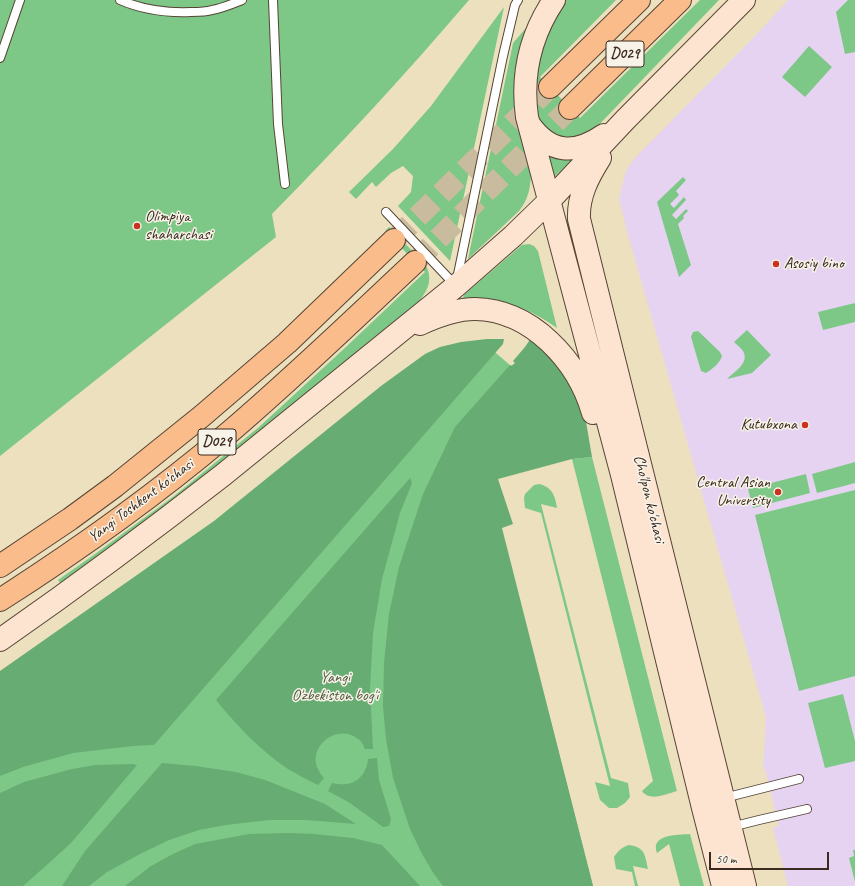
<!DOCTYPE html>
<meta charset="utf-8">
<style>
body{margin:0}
#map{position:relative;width:855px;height:886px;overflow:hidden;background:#ece0be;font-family:Caveat,sans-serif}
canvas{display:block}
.scale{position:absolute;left:709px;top:852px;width:120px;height:18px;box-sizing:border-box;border:2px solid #3b2a1e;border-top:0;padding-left:5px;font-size:12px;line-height:14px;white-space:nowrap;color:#3b2a1e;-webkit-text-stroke:3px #f7f3e8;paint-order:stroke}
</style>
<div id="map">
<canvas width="855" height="886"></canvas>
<div class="scale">50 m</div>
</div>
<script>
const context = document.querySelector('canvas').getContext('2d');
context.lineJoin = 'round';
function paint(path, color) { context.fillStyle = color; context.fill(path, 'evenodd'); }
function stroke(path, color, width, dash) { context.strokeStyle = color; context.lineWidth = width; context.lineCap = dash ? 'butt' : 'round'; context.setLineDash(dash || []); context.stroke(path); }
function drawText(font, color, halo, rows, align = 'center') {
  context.font = font + ' Caveat,sans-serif'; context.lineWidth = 3; context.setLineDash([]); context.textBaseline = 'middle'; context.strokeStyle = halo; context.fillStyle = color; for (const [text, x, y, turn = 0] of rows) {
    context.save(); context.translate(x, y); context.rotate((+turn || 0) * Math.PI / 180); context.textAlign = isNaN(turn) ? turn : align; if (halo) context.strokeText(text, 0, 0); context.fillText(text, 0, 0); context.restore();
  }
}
const built = new Path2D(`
 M788 0H855V886H788L773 828 779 826 765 769H763L766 717 626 228 619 198 626 171 633 160 760 31Z`);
const green = new Path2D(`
 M0 0H469C406 74 340 145 272 214L276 237 0 456Z
 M566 0H616L540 77 580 118 700 0H719L592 132 565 139 547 131 535 114V73L549 26 562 5Z
 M848 0H855V52L845 54 836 12Z
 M504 7 450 261 398 206 411 192 413 176 403 166 391 173 376 187 372 182 356 199 349 192 393 149 431 106Z
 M532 21 531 176C530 189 528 200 519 211L468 259 513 43Z
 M809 46 832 67 805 97 782 77Z
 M545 153 577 155 552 179Z
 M683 177 686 180 676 191 679 195 670 204 674 208 684 197 686 200 672 215 676 219 686 209 688 211 683 216 684 218 678 224 691 265 679 277 657 202Z
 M389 227 425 264C433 277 429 289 420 300L220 465 133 532 61 584 58 580 95 554 174 496 259 427 347 346 425 272 385 231Z
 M529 244 534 246 538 251 557 328C534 312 515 303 487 300 479 299 470 300 462 301L464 295 522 245Z
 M855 303V322L823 330 818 312Z
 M747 330 771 355 752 373 727 379C734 372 750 363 743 351 741 348 737 345 734 342Z
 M698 331 720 352 722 356C720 363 712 369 706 373L701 371 691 337 693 332Z
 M489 347 511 366 515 363 488 472 501 528 593 886H0V684Z
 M592 457 677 791C666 794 650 802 642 791L653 781 572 459Z
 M855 462V483L817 493 812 474Z
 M806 474 810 493 753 508 748 489Z
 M540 484C553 488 555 496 557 508L541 504 611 778 628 783 630 797 625 803 617 808H609L600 800 595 782 610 786 541 513 525 508 524 498 525 494 534 485Z
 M855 490V676L799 691 755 515Z
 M843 694 855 741V761L825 768 808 703Z
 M690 834 704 886H680L669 844 657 853C650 834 677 835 690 834Z
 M629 845C645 847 645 855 648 869L633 866 638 886H635L632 872 616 869 614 857C618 851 622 847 629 845Z
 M853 850H855V882L849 858 854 856Z`);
const forest = new Path2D(`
 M533 335 550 350 584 410 592 457 572 459 498 479 513 524 502 528 593 886H443L434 874 422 854 410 829 393 778 386 739 383 706 384 663 389 614 399 567 423 494 455 427 510 365 512 366 515 363 513 361 525 347Z
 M487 339H504L503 344 154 745 133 746 73 753 23 767 0 776V671L214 521 381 386 425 354 440 347 461 342Z
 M410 478 412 483 400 513 382 579 373 633 370 689 373 749H365C363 745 362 741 358 739 339 723 309 744 317 767 319 771 321 775 324 778L318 785C308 780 298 775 288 769 261 751 236 725 216 700Z
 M377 758 379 780 391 819 389 826 383 827 350 803 328 791 332 783C351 788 366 779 368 759Z
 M162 763 195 766 236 772 265 780 325 804 356 824 306 820H269L226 825 199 830 169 840 140 854 107 872 89 886H62L85 851Z
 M133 764 137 765 71 843 49 863 23 886H0V793L24 782 72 769 95 765Z
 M289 833 314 834 353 838 382 845 420 886H125L151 866 173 854 195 844 249 834Z`);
const trunkTunnel = new Path2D(`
 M394 240 550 87
 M415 262 570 108`);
const service = new Path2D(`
 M120 0C143 10 166 13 191 12 198 12 206 12 212 10 223 8 232 4 242 0
 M273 0 278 124 285 184
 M0 58 20 0
 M386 212 455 285
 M457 279 503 56 515 5 518 0
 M724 798 799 779
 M731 827 759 820 807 809`);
const secondary = new Path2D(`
 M554 0C530 36 521 74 527 117L622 475 703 808 723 886
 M529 124C550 154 575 155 604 135
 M600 158C588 177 578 196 579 219L745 886
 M420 324C437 316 456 309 475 309 532 310 578 361 593 413
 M0 640C76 587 150 532 223 475L456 286 513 236 549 201 625 120 744 0`);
const trunk = new Path2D(`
 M550 87 639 0
 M570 108 680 0
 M0 566 70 519 115 486 202 416 287 343 394 240
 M0 600C78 550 154 496 225 436 291 380 352 321 415 262`);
const markers = [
 [137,226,4,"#c8321e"],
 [776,264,4,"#c8321e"],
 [805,425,4,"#c8321e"],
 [778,492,4,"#c8321e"]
];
const shields = [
 [625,54,38],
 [217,442,38]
];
const shieldNames = [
 ["D029",625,54],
 ["D029",217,442]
];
const poiNames = [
 ["Olimpiya",145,217],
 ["shaharchasi",145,235],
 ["Asosiy bino",784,264],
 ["Kutubxona",797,425,"right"],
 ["Central Asian",770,483,"right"],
 ["University",770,501,"right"]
];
const streetNames = [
 ["Cho'lpon ko'chasi",649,499,76],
 ["Yangi Toshkent ko‘chasi",141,501,-37]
];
const parkNames = [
 ["Yangi",335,678],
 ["O'zbekiston bog'i",335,696]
];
paint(built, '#e5d3f1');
paint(green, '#7dc886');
paint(forest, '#66ac73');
stroke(trunkTunnel, '#c9bc9e', 22, [22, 11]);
stroke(service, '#564536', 10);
stroke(secondary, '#564536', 24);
stroke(trunk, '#564536', 24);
stroke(service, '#fff', 8);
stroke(secondary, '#fde4d0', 22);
stroke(trunk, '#f9bc8a', 22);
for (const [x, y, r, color] of markers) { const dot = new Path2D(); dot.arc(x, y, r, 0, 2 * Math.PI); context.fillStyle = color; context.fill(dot); stroke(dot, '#f7f3e8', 1.5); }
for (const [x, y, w] of shields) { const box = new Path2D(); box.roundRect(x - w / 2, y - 13, w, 26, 3); context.fillStyle = '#f7f3e8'; context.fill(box); stroke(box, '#3b2a1e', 1); }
drawText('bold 15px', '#3b2a1e', null, shieldNames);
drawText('16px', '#3b2a1e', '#f7f3e8', poiNames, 'left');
drawText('16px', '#3b2a1e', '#f7f3e8', streetNames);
drawText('16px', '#4f593d', '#f7f3e8', parkNames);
</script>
